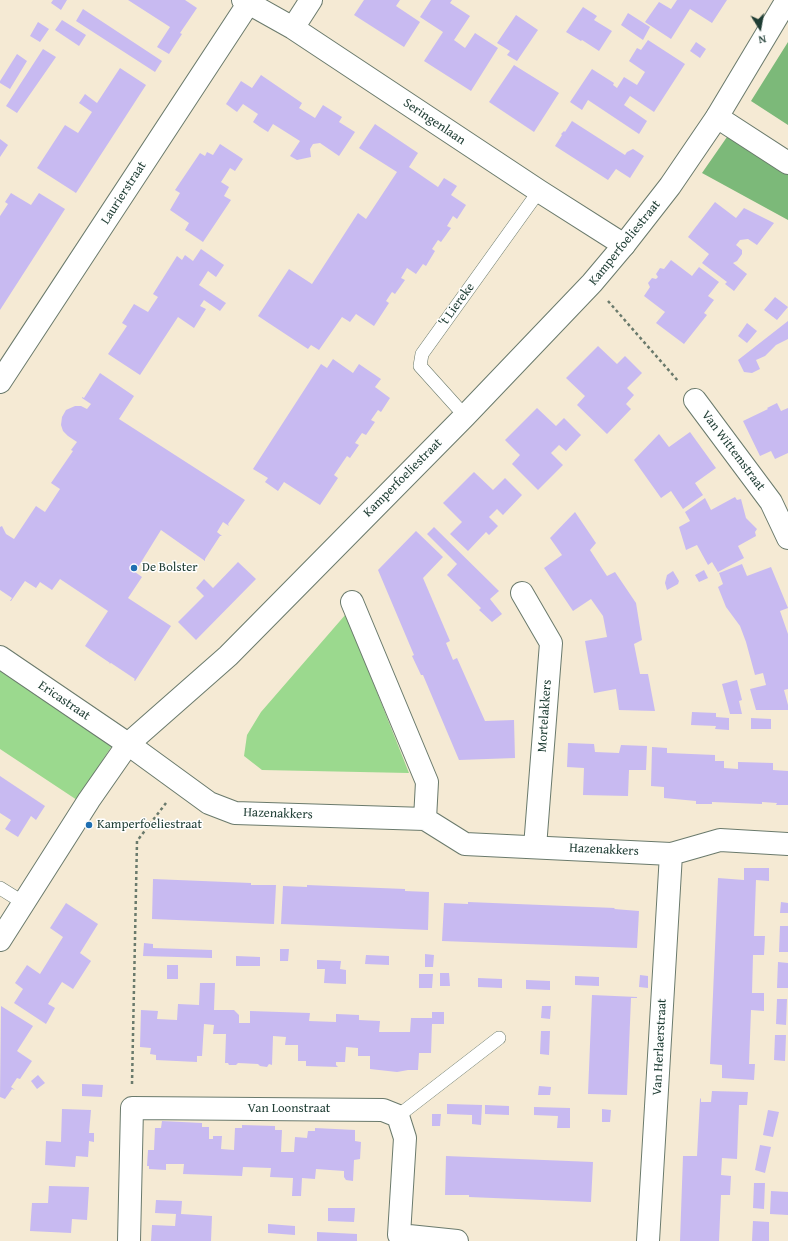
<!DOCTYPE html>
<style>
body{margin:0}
#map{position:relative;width:788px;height:1241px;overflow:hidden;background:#f5ead4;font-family:"Gentium Book Plus",serif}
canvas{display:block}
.north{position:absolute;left:740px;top:8px;width:40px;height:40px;-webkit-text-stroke:3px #fff;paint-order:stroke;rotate:169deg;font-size:11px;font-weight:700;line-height:16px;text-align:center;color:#1f3d34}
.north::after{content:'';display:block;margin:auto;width:14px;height:18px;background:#1f3d34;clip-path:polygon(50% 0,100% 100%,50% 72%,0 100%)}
</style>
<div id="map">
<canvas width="788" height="1241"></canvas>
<div class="north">N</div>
</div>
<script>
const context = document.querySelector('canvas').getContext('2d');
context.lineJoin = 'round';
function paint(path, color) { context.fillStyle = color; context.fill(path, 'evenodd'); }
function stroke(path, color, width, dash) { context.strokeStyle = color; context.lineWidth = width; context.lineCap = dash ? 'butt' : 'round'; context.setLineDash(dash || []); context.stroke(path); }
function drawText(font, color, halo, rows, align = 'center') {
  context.font = font + ' "Gentium Book Plus",serif'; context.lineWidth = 3; context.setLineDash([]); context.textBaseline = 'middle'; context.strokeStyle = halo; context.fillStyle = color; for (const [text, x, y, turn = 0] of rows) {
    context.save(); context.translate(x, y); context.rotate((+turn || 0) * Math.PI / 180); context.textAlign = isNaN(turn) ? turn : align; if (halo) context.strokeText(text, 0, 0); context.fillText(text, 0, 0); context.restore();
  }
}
const green = new Path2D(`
 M346 614 409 773 262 770 244 756 247 735 261 712Z
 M0 669 113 744 77 800 0 749Z`);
const forest = new Path2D(`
 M788 42V125L751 101Z
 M736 124 788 158V220L702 173Z`);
const building = new Path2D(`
 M53 0H67L61 10 51 3Z
 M128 0H185L197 8 180 33 182 34 169 54 157 47 170 27Z
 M364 0H400L396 6 420 22 404 47 354 15Z
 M431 0H452L450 3 470 16 454 40 465 48 475 33 498 48 471 91 424 61 443 32 420 17Z
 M677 0H727L712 23 690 9 671 39 645 22 659 2 671 9Z
 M583 7 597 16 594 20 612 31 599 51 582 40 581 41 566 32Z
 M83 9 162 61 155 72 76 21Z
 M628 13 650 27 643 40 621 25Z
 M516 15 538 30 517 61 507 55 510 51 497 43Z
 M62 20 86 35 79 46 55 30Z
 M38 22 49 29 40 42 30 36Z
 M648 40 685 64 654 112 630 96 624 105 647 121 639 134 588 100 582 110 570 102 592 69 614 83 613 85 617 88 624 77 637 85 645 72 629 61 637 48 641 50Z
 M696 42 706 49 700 58 690 51Z
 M43 49 56 57 17 113 6 106Z
 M17 54 27 61 10 89 0 83V81Z
 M514 65 559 93 534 132 489 102Z
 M120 68 146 85 76 193 37 168 65 125 78 133 92 112 79 103 85 94 97 103Z
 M261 75 302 103 299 108 315 118 323 105 342 117 339 122 355 132 339 156 320 143 313 144 310 149 311 157 297 160 290 156 300 141 273 124 268 132 260 127 253 122 258 114 243 104 237 112 226 104 241 81 252 88Z
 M572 121 625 155 627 152 633 149 644 156 630 178 616 169 608 180 555 146 562 135 561 134 564 131 565 132Z
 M375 124 418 153 409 167 438 187 444 178 457 186 451 195 466 205 457 219 453 216 447 226 451 228 441 242 438 240 432 249 435 251 426 266 423 264 416 274 407 268 401 278 405 280 395 294 392 292 386 301 389 303 374 326 356 314 350 322 342 317 319 350 311 345 308 349 258 316 289 269 312 284 358 213 366 219 397 172 359 148Z
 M0 139 8 145 0 157Z
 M220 144 243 159 235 171 230 168 221 182 229 187 224 196 231 200 203 242 185 230 189 223 170 210 180 193 175 190 200 153 205 156 207 152 213 155Z
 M11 193 31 205 39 193 65 209 0 310V216L8 204 5 202Z
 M715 202 736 218 744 208 774 223 757 245 748 239 740 240 736 245 742 250V254L737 261 733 263 747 274 734 291 725 284 727 282 702 263 709 254 688 237Z
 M201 249 224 265 216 277 208 271 199 285 226 303 220 311 204 300 200 306 206 309 194 328 178 317 140 375 108 354 127 326 122 323 134 304 148 312 158 297 153 294 177 256 182 260 185 255 193 261Z
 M671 260 692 276 699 267 719 282 708 296 714 300 704 313 707 315 684 344 656 323 665 312 644 296 650 287 648 283 652 278 656 279 658 277 656 274 660 268 664 269Z
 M775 297 788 307 777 320 764 310Z
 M788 321V339L776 345 765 356 756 360 760 369 752 373 744 372 738 360Z
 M747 323 757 331 747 343 738 336Z
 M598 346 617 364 625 356 642 373 627 388 634 395 626 404 631 409 607 434 577 405 585 396 566 378Z
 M333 359 353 373 359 364 381 379 375 387 390 398 381 412 378 410 371 420 375 422 366 435 362 433 355 443 359 445 350 458 347 456 334 475 338 478 320 505 284 482 278 491 265 482 268 478 253 469 321 364 327 368Z
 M100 373 134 396 119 419 245 500 228 524 229 526 223 522 217 532 222 536H220L205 559V561L161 530 135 572 142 577 128 598 171 626 135 681 134 680 135 679 111 663 109 664 110 663 85 646 108 611 60 579 52 590 40 582 36 588 25 581 11 601H10L12 598 0 590V527L2 526 6 534 14 539 36 506 45 512 60 489 51 483 73 451 71 450 77 442 68 436 63 431 61 425 62 417 66 410 75 406H81L87 409 91 404 82 398V397L84 398Z
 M777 403 781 411 788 408V453L775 459 771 451 760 456 743 421 768 409 767 408Z
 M537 408 556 426 564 418 581 435 566 451 559 445 551 453 563 465 538 490 512 464 520 455 505 440Z
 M690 432 716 468 695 483 703 495 683 509 671 491 661 498 634 460 659 434 669 447Z
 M474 472 493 490 505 478 522 495 503 515 497 509 489 517 498 526 489 535 486 532 468 551 450 534 462 522 443 503Z
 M735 497 737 500 741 499 746 518 757 529 755 532 756 536 738 546 744 558 718 572 712 562 708 565 697 545 686 550 679 527 690 521 685 512 705 498 711 510Z
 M575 512 596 543 590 550 607 576 615 572 636 603 642 640 634 644 640 674H648L655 711 619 710 616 689 594 693 585 641 607 637 603 616 591 599 573 611 544 568 562 555 550 538Z
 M434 527 499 591 490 599 502 614 492 622 479 610 481 608 447 575 457 564 427 534Z
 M416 531 443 557 423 578 450 641 446 643 453 660 457 658 485 721 514 720 515 758 459 760 423 675H421L412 656 414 655 378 570Z
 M238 562 256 579 196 640 178 622 204 596 196 588 204 579 213 588Z
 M742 564 747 576 771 567 788 608 780 611 788 634V689L784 690 788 705V710H756L750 689 766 685 763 673 755 675 746 642 740 626 726 607 718 587 723 584 719 573Z
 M704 570 708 578 699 582 695 575Z
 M673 571 679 581 678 584 667 590 665 583 667 575Z
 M737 680 742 700 739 701 742 714H730L722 684Z
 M692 712 716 713V717L729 718V730L715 729 716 726 691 725Z
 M751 718 771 719V729H751Z
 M568 743 594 744 595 752 619 753 621 745 647 746 646 770H629L628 796 583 795 584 768 567 767Z
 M652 747 667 748V753L715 755V761H724V768L738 769V762L773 763V770L788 771V805H776L777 803 762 802V804L712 802V804H696V801L664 798V787L651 786Z
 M0 776 45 806 36 820 31 816 18 837 5 829 11 820 0 813Z
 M744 868H769V881L756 880 754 936H765L764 955H753L752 993H764V1011L751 1010 749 1064H755L754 1080 722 1078V1065L710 1064 718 878 744 880Z
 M153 879 251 883V885H276L274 924 152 919Z
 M307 885 405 889V891L429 892 428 930 281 924 283 886 307 887Z
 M468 902 615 908 614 909 639 911 637 948 442 941 444 903 468 904Z
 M781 902 788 903V913H780Z
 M66 903 98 924 80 953 91 961 73 989 62 982 48 1004 55 1008 46 1024 14 1003 23 989 15 983 27 965 40 974 63 937 50 928Z
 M780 926H788V952H779Z
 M144 943 153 944V948L212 950V958L143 956Z
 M280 949H289L288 961H280Z
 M425 954 434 955 433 967H425Z
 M366 955 389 956V965L365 964Z
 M236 956 260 957V966H236Z
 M317 960 341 961 340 969 346 970V984L324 983 325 969H317Z
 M778 962 788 963V988H777Z
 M167 965H178V979H167Z
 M440 973H449L450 986H440Z
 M419 974H433L432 988H419Z
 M640 975 648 976V988L639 987Z
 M575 976 599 977V986L575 985Z
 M478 978 502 979V988L478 987Z
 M526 980 550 981V990L526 989Z
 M200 983H215L214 1010H234L239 1015V1023H250V1011L310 1013 309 1021 336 1022V1014L359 1015V1020L380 1021 379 1032H410L411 1018H432V1012H444V1024H432L431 1053H419L418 1070H408L397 1072 370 1069V1056H358V1048L346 1047 345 1062H336V1065L338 1067 306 1066V1061H298V1045H285L286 1037 273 1036 272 1065 269 1064 267 1067 260 1066 258 1064 238 1063 236 1065H229L228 1063H225L226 1034H213L214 1025 204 1024 202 1056H197V1062L156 1060V1055L150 1054 151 1048 140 1047 141 1010 158 1011 157 1019 177 1020 178 1004 199 1005Z
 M592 995 637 997V998H631L627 1095 588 1094Z
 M777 999H787L786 1025 776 1024Z
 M1 1006 33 1026 17 1051 32 1061 20 1079 17 1078 11 1087 15 1090 12 1089 5 1099 0 1097Z
 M542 1006H551L550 1019 541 1018Z
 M541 1031H550L549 1055 540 1054Z
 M775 1035H786L785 1061 774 1060Z
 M38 1075 45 1083 37 1089 31 1081Z
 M82 1084 103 1085 102 1097 82 1096Z
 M539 1086 551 1087 550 1095H538Z
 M712 1091 748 1092 747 1105H739L737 1159 722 1158 721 1175 731 1176 730 1195H721L719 1241H680L683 1156H697L700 1099 701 1098V1102H711Z
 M447 1104 482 1105 481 1125 472 1124V1115L447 1114Z
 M485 1105 509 1106V1115L485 1114Z
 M534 1107 570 1108V1128H557L558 1116 534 1115Z
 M62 1109 91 1110 89 1133H94V1142L89 1141 88 1157 76 1156 75 1167 45 1165 46 1141 61 1142Z
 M602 1109 611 1110 610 1122H602Z
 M768 1110 779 1112 773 1137 763 1135Z
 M432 1114H441L440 1126H432Z
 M162 1121 202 1123V1127H209V1139H213V1136H222L221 1149 234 1150 235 1128H242V1125L275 1126V1130H282L281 1152H294L295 1137 307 1138 308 1131H315V1128L355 1130V1141L361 1142 360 1159 354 1160 353 1181 346 1180 344 1177V1171L316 1169 315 1179 302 1178 301 1196H292L293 1178 270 1177 271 1168 243 1167 242 1176 183 1174 184 1164H166V1170L149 1169V1166H147L148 1150H154L155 1128H161Z
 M760 1145 771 1147 765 1173 755 1170Z
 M446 1156 593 1162 591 1202 469 1197V1195H445Z
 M754 1183H765L764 1209 753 1208Z
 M49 1186 89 1187 87 1220 72 1219 71 1233 30 1231 32 1203H48Z
 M771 1191 788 1192V1215L770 1214Z
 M156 1200 182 1201 181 1214 212 1216 211 1241H151L152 1225 175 1226 176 1214 155 1213Z
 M328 1208H355L354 1222 328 1221Z
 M753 1221 769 1222V1241H752Z
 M268 1224 295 1226V1235L268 1233Z
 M317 1232 357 1234V1241H317Z`);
const path = new Path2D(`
 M608 301 679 382
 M132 1084 137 841 166 803`);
const service = new Path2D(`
 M465 416 420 366 422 354 539 191
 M0 888 24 903
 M398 1116 499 1038`);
const minor = new Path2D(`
 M243 0 293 28 539 191 624 245
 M293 28 311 0
 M717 117 788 163
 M0 382 248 4
 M695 400 771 502 788 538
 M522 593 551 643 535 847
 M352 602 427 782 425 819
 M0 657 128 744 209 803 235 813 425 819 465 844 671 854 720 840 788 844
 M129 1241 132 1108 383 1110 398 1116 405 1138 399 1235 457 1241
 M648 1241 671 854`);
const tertiary = new Path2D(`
 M0 940 89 800 128 744 228 656 465 416 592 283 624 245 670 186 717 117 787 0`);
const markers = [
 [134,568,4,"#1f6fb2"],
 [89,825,4,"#1f6fb2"]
];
const streetNames = [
 ["Seringenlaan",434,122,34],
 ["Laurierstraat",124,193,-57],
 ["Kamperfoeliestraat",625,243,-51],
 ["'t Liereke",457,305,-54],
 ["Van Wittemstraat",733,451,53],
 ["Kamperfoeliestraat",403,478,-45],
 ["Ericastraat",64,701,34],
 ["Mortelakkers",545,716,-86],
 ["Hazenakkers",278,814,2],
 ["Hazenakkers",604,850,3],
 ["Van Herlaerstraat",660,1047,-87],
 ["Van Loonstraat",289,1109]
];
const poiNames = [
 ["De Bolster",142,568],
 ["Kamperfoeliestraat",97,825]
];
paint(green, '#9bd98e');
paint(forest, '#7cb979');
paint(building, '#c8baf1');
stroke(service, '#6a7a6c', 14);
stroke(minor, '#6a7a6c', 24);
stroke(tertiary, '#6a7a6c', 24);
stroke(path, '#6a7a6c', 2.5, [3, 3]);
stroke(service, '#fff', 13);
stroke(minor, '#fff', 22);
stroke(tertiary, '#fff', 22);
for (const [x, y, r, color] of markers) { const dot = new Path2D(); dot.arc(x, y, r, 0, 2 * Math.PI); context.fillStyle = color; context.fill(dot); stroke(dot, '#fff', 1.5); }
drawText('13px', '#1f3d34', '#fff', streetNames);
drawText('13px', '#1f3d34', '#fff', poiNames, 'left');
</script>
